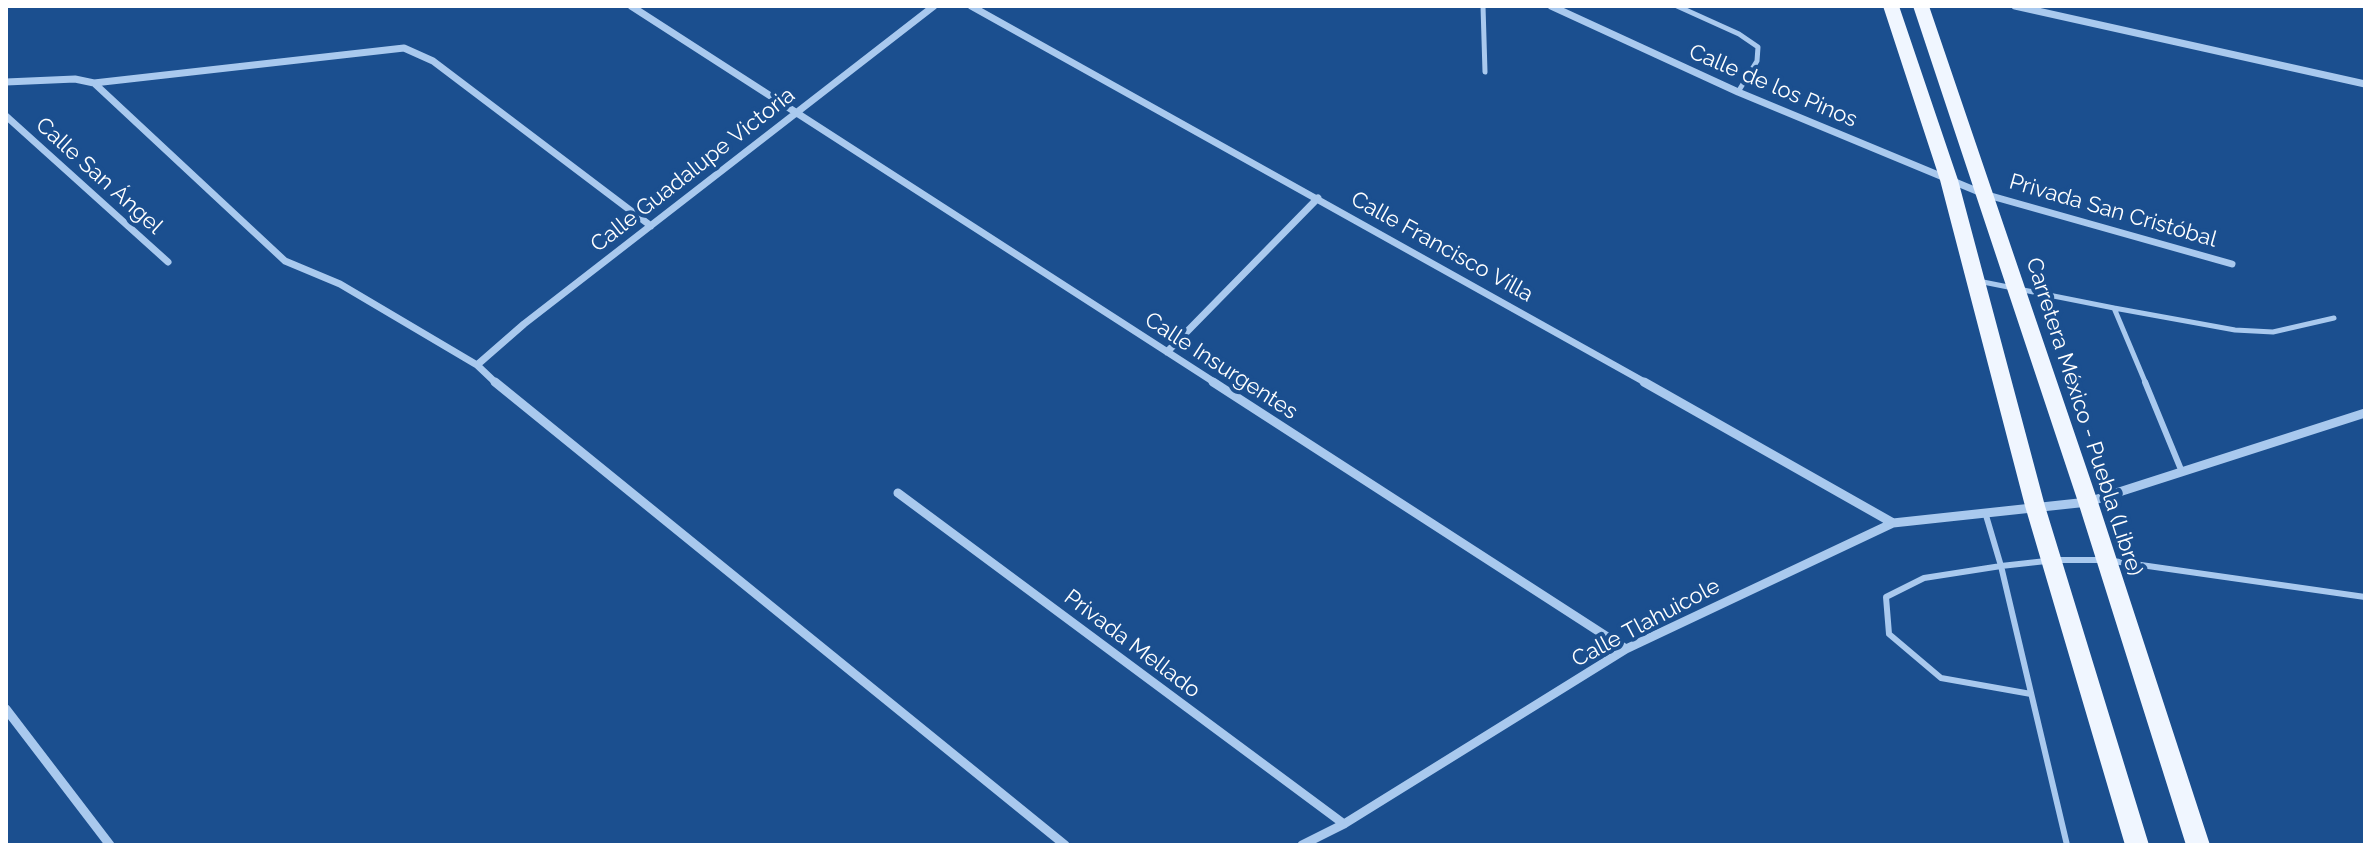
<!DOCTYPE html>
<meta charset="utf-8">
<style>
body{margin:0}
#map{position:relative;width:2371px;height:851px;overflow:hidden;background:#1b4f8f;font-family:Raleway,sans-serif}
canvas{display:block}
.frame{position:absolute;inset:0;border:8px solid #fff;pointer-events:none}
</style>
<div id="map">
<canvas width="2371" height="851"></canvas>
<div class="frame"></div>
</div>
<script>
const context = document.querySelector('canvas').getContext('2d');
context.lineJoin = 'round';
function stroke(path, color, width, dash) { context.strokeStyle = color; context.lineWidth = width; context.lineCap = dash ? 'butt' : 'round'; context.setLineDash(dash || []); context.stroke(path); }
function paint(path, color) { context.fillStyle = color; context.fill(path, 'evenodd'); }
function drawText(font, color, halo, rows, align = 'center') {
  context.font = font + ' Raleway,sans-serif'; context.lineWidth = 8; context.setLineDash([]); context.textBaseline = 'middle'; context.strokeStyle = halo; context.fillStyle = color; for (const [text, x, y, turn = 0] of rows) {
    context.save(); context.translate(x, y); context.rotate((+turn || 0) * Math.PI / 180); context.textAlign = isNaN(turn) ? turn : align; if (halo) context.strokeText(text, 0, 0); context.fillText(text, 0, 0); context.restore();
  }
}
const laneFar1 = new Path2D(`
 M1483 6 1485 72
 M1677 6 1739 34 1758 47 1757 61 1738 92
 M1978 281 2114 308 2146 384
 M2114 308 2235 330 2273 332 2334 318`);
const lane = new Path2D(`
 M2145 382 2182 472
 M1985 512 2001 566 1924 578 1886 597 1889 634 1941 678 2031 694
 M2057 560H2102
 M2046 561 2001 566 2067 845
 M2113 561 2365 597`);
const streetFar1 = new Path2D(`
 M631 6 1217 384
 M971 6 1648 384
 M1551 6 1738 92 1984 194 2232 264
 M2015 6 2365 84
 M6 82 75 79 94 83 285 261 340 284 477 365 497 384
 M94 83 404 48 433 61 651 226
 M6 116 168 262
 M1167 352 1318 198
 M477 365 524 324 934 6`);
const street = new Path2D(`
 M495 382 1065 845
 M1213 382 1626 649
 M1644 382 1893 523
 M898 493 1344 824
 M6 709 110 845
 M1302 845 1344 824 1626 649 1893 523 2088 502 2365 413`);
const primary = new Path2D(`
 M1883 6H1899L1958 180 2045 506 2149 845H2125L2025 506 1940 180Z
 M1913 6H1929L2098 502 2210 845H2186L2078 502Z`);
const streetNames = [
 ["Calle de los Pinos",1773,86,23],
 ["Calle Guadalupe Victoria",693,170,-38],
 ["Calle San Ángel",99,176,42],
 ["Privada San Cristóbal",2113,211,16],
 ["Calle Francisco Villa",1442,247,29],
 ["Calle Insurgentes",1221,366,33],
 ["Carretera México - Puebla (Libre)",2084,417,72],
 ["Calle Tlahuicole",1646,623,-28],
 ["Privada Mellado",1132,644,37]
];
stroke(laneFar1, '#a9c9ee', 5);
stroke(lane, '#a9c9ee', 6);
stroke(streetFar1, '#a9c9ee', 7);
stroke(street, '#a9c9ee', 9);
paint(primary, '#f0f6ff');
drawText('22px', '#fff', '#1b4f8f', streetNames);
</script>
